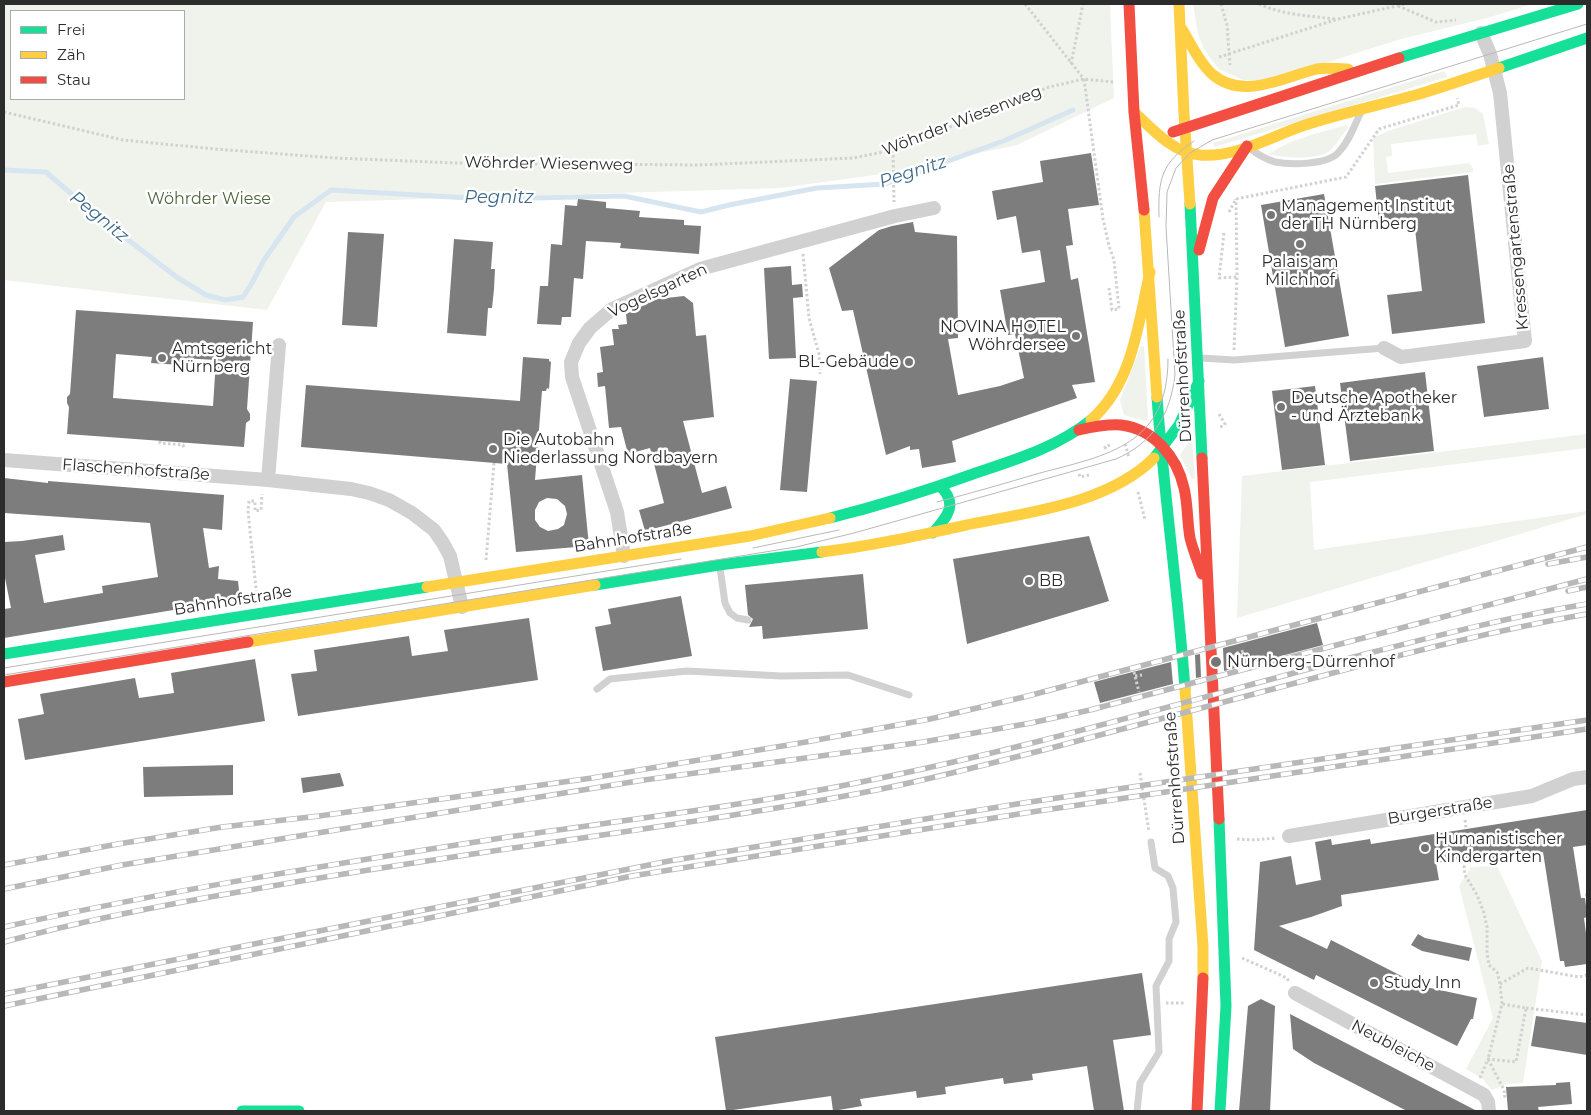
<!DOCTYPE html>
<meta charset="utf-8">
<style>
body{margin:0}
#map{position:relative;width:1591px;height:1115px;overflow:hidden;background:#fff;font-family:Montserrat,sans-serif}
canvas{display:block}
.frame{position:absolute;inset:0;border:5px solid #2c2c2c;pointer-events:none}
.legend{position:absolute;left:10px;top:10px;width:175px;height:90px;box-sizing:border-box;background:#fff;border:1px solid #ababab;margin:0;padding:6px 9px;list-style:none;font-size:15px;color:#2c2c2c}
.legend li{display:flex;align-items:center;gap:10px;height:25px}
.legend b{width:25px;border:1px solid #ababab}
</style>
<div id="map">
<canvas width="1591" height="1115"></canvas>
<div class="frame"></div>
<ul class="legend">
<li><b style="height:6px;background:#16e098"></b>Frei</li>
<li><b style="height:6px;background:#ffcf43"></b>Zäh</li>
<li><b style="height:6px;background:#f24e42"></b>Stau</li>
</ul>
</div>
<script>
const context = document.querySelector('canvas').getContext('2d');
context.lineJoin = 'round';
function paint(path, color) { context.fillStyle = color; context.fill(path, 'evenodd'); }
function stroke(path, color, width, dash) { context.strokeStyle = color; context.lineWidth = width; context.lineCap = dash ? 'butt' : 'round'; context.setLineDash(dash || []); context.stroke(path); }
function drawText(font, color, halo, rows, align = 'center') {
  context.font = font + ' Montserrat,sans-serif'; context.lineWidth = 5; context.setLineDash([]); context.textBaseline = 'middle'; context.strokeStyle = halo; context.fillStyle = color; for (const [text, x, y, turn = 0] of rows) {
    context.save(); context.translate(x, y); context.rotate((+turn || 0) * Math.PI / 180); context.textAlign = isNaN(turn) ? turn : align; if (halo) context.strokeText(text, 0, 0); context.fillText(text, 0, 0); context.restore();
  }
}
const green = new Path2D(`
 M4 4H1110L1114 98 1017 145 875 175 780 188 326 202 267 310 4 280ZM184 11V99H11V11Z
 M1193 4H1533L1487 18 1401 39 1271 80H1243L1219 69 1205 51 1198 34Z
 M1444 71 1447 77 1214 147 1213 143Z
 M1465 107 1475 108 1483 114 1489 144 1478 146 1476 134 1391 144 1392 156 1386 157 1388 173 1469 163 1473 168V172L1375 184 1373 138 1388 131Z
 M1346 125 1348 128C1341 136 1336 146 1328 152 1317 160 1282 158 1269 154 1292 138 1320 133 1346 125Z
 M1141 346H1144L1148 418 1146 421 1124 415 1120 400Z
 M1587 434V448L1310 482 1314 550 1587 511V514L1237 618 1242 476Z
 M1190 440H1192L1195 479H1192L1180 455Z
 M1497 866 1542 961 1523 1083 1507 1084 1492 1090 1483 1079 1466 1069 1493 1018 1459 886 1471 867Z`);
const stream = new Path2D(`
 M4 170 46 172 98 217 178 278 206 295 225 300 243 297 252 283 264 260 294 217 331 190 486 199 624 196 701 212 729 205 817 188 885 184 1006 140 1073 110`);
const building = new Path2D(`
 M1091 153 1099 205 1068 209 1073 245 1066 246 1071 280 1078 278 1095 382 1072 385 1077 398 952 441 956 462 922 468 919 449 910 450V446L886 455 853 310 842 311 829 268 879 230 892 226 913 222 915 232 957 236 958 338 948 339 958 395 1000 386 1024 378 1015 334 1008 335 1000 290 1045 282 1040 250 1022 253 1016 216 997 220 992 191 1043 182 1040 161Z
 M1468 175 1485 323 1392 334 1387 295 1422 291 1414 220 1379 224 1375 186Z
 M1324 194 1349 336 1285 347 1261 205Z
 M578 199 606 202V208L640 211 639 217 684 220V225L701 226 699 254 620 248 621 243 586 241 583 279 574 278 571 317H562L561 325 537 324 540 286H548L551 244 562 245 565 205 577 206Z
 M348 232 384 234 377 327 342 325Z
 M454 239 493 242 491 269H495L494 289 492 308H488L486 336 447 333Z
 M791 266 792 285 802 284 803 297 793 298 796 358 769 359 764 268Z
 M684 296 693 303 696 336 706 335 714 417 683 421 702 493 726 486 732 508 645 531 639 510 664 503 650 448 628 454 621 427 609 428 605 386 598 387 597 373 603 372 600 347 614 345 612 329H619L618 325 627 324 626 314 657 299Z
 M76 310 253 322 247 409 250 414V420L246 423 244 447 67 434 69 407 67 403V397L70 394ZM116 354 152 357 151 363 180 365 181 358 216 360 213 406 113 398Z
 M523 357 549 359V361L551 362 549 389 547 388 546 391H542L535 480 582 475 589 546 516 552 507 464 301 447 306 385 520 401ZM547 498 557 499 565 506 567 514 564 525 558 529 548 531 540 527 535 520V510L539 502Z
 M1543 357 1549 409 1484 417 1477 366Z
 M1425 372 1434 451 1350 461 1340 383Z
 M790 379 817 381 807 492 780 490Z
 M1315 386 1325 465 1282 470 1272 391Z
 M4 478 48 483V481L224 495 222 530 203 528 209 568 219 566 218 579 238 581 240 599 4 638V609L11 608 4 573V542L22 541 63 535 65 550 35 555 44 603 103 593 102 586 158 577 150 523 4 513Z
 M1089 536 1109 601 967 644 953 559Z
 M863 574 868 629 763 639 762 626 749 627 753 619 748 615 745 585Z
 M681 596 692 656 603 671 595 627 611 624 608 609Z
 M529 618 538 680 298 716 291 674 317 671 314 650 409 636 412 656 448 651 444 630Z
 M1317 623 1323 645 1224 671 1223 648Z
 M1200 654 1201 677 1196 678 1195 655Z
 M255 659 265 721 25 760 18 719 44 714 40 694 135 678 139 698 174 693 171 673Z
 M1171 662 1173 684 1100 703 1094 682Z
 M233 765V795L144 797 143 767Z
 M340 773 344 786 303 793 301 778Z
 M1587 810V845L1573 847 1581 898H1585L1587 914V917L1584 918 1587 941V964L1565 967 1564 961H1560L1543 852 1475 862 1474 857 1436 863 1439 880 1341 895 1342 906 1311 917 1279 926 1327 949 1331 940 1421 986 1477 998 1473 1019H1471L1457 1046 1316 975 1314 980 1254 950 1260 862 1291 856 1296 885 1321 880 1315 842 1331 839 1332 845 1370 839 1371 844Z
 M1418 934 1425 938 1472 948 1469 961 1422 951 1411 945Z
 M1142 973 1151 1035 1113 1040 1124 1111H1094L1087 1066 1032 1074 1033 1080 1004 1084 1003 1078 945 1087 946 1094 917 1098 916 1091 860 1099 862 1106 833 1111 831 1096 726 1111 715 1037Z
 M1261 999 1275 1006 1270 1111H1239L1248 1006Z
 M1290 1014 1369 1055 1477 1111H1407L1314 1063 1293 1049Z
 M1536 1016 1587 1023V1055L1531 1046Z
 M1570 1082 1572 1104 1538 1107 1539 1111H1508L1506 1087 1556 1085V1083Z`);
const path = new Path2D(`
 M1025 4 1084 79
 M1221 4 1227 25 1230 65
 M1259 4C1283 15 1310 16 1335 19
 M1398 6 1436 22 1456 20
 M1219 57 1338 19 1405 4
 M1071 64 1083 4
 M1084 79 1103 219 1109 246 1114 260 1119 309 1112 310 1109 288
 M4 112 123 140 215 149 335 158 456 163 699 165 853 158 893 150 1049 87 1084 79 1113 82
 M893 150 894 202
 M1229 212 1236 199 1346 177 1379 129 1459 105 1457 98
 M1224 233 1219 278 1237 277
 M803 254 809 318 819 354 820 374
 M1234 350 1237 277 1236 199
 M1219 414 1225 424 1223 426 1219 427
 M160 441V443L183 445 184 448
 M1125 444 1129 457
 M1106 449 1105 447 1112 444
 M1079 474 1080 477 1089 475
 M1138 492 1145 520
 M486 560 494 463
 M257 598 248 511 249 501H255V511L261 510 262 494
 M1233 657 1237 653 1244 651
 M1134 672 1139 692
 M1135 676 1142 675
 M1140 773 1149 832
 M1465 820 1466 829
 M1237 839 1255 840 1276 838
 M1470 857 1464 867 1465 875 1477 895 1484 913 1487 927V953L1489 965 1497 972 1500 984 1502 1004 1488 1059 1504 1090 1505 1096 1501 1098
 M1585 895H1587
 M1242 958 1287 978 1289 982
 M1500 984 1528 968 1579 977 1587 975
 M1166 1003H1185
 M1526 1008 1587 1015
 M1480 1078 1488 1059 1516 1062 1526 1008 1502 1004`);
const lane = new Path2D(`
 M1251 149C1258 155 1266 159 1275 162 1291 165 1326 165 1338 153 1349 142 1354 126 1361 112
 M1201 358 1234 360 1384 348
 M720 568 725 603 730 613 737 618 748 620
 M597 689 610 679 687 671 781 676 848 675 909 695
 M1137 1111 1140 1083 1159 1052 1156 986 1169 961V939L1176 922 1173 888 1168 876 1155 868 1151 842`);
const street = new Path2D(`
 M1384 348 1401 357 1525 341 1500 93 1490 54 1481 33
 M4 460 268 480 351 489 369 493 389 500 412 513 434 530 443 543 450 556 462 607
 M268 480 279 345
 M624 556 617 512 572 377 571 362 579 343 590 328 612 309 700 269 895 216 934 208
 M1289 836 1532 796 1573 779 1587 777
 M1295 993 1484 1095 1488 1102 1489 1111`);
const fast = new Path2D(`
 M1399 58 1578 4
 M1499 68 1587 38
 M1190 204 1202 458
 M1157 397C1164 495 1178 591 1185 689
 M1154 458 1179 425 1199 381
 M830 518C878 506 926 491 973 474 1014 460 1056 448 1091 420
 M933 533C947 517 959 504 940 486
 M595 585 719 565 822 552
 M4 654 427 587
 M1219 819 1226 1006 1220 1111
 M242 1111H299`);
const slow = new Path2D(`
 M1179 4 1184 114 1190 204
 M1182 29C1191 44 1199 62 1212 74 1243 101 1283 77 1317 69 1327 67 1338 69 1348 69
 M1134 112C1152 129 1173 153 1200 155 1236 158 1272 136 1305 125 1342 113 1379 105 1416 95 1444 87 1471 77 1499 68
 M1144 210 1157 397
 M1091 420C1133 383 1138 324 1150 272
 M822 552C872 546 921 535 971 524 1031 512 1109 503 1154 458
 M427 587 750 536 830 518
 M248 642 595 585
 M1185 689 1203 947V978`);
const jam = new Path2D(`
 M1129 4 1134 112 1144 210
 M1173 132 1399 58
 M1199 250 1213 198 1247 146
 M1079 430C1092 427 1107 424 1121 425 1154 429 1177 457 1184 488 1188 504 1187 521 1190 538 1193 550 1198 562 1202 574
 M1202 458 1219 819
 M4 682 248 642
 M1197 1111 1203 978`);
const tram = new Path2D(`
 M1159 217C1158 179 1161 163 1194 141
 M937 502C972 493 1006 483 1040 473 1108 455 1168 445 1168 359
 M753 548 839 530
 M4 668 681 559
 M4 675 796 547 854 533 1116 459C1154 442 1170 415 1175 375L1166 227 1167 192 1176 168 1190 153 1212 140 1587 24`);
const rail = new Path2D(`
 M1548 564 1587 557
 M1568 591 1587 587
 M4 865 118 844 222 827 319 816 592 778 806 742 930 719 1024 697 1587 547
 M4 889 122 865 262 842 644 780 923 742 1031 723 1090 710 1587 579
 M4 927C171 890 339 863 508 837 626 820 744 806 861 782 1026 749 1187 701 1350 658 1428 638 1507 617 1587 604
 M4 942C85 920 168 904 250 890 453 853 658 831 861 793 925 781 988 764 1051 748 1140 724 1229 701 1318 677 1407 653 1496 630 1587 614
 M4 994 669 861 1023 803 1587 720
 M4 1006 632 876 1025 813 1587 729`);
const markers = [
 [1271,215,5,"#767676"],
 [1300,244,5,"#767676"],
 [1076,336,5,"#767676"],
 [162,358,5,"#767676"],
 [909,362,5,"#767676"],
 [1281,407,5,"#767676"],
 [493,449,5,"#767676"],
 [1029,581,5,"#767676"],
 [1216,662,6,"#767676"],
 [1425,848,5,"#767676"],
 [1374,983,5,"#767676"]
];
const streetNames = [
 ["Wöhrder Wiesenweg",962,121,-21],
 ["Wöhrder Wiesenweg",549,164,1],
 ["Kressengartenstraße",1516,247,-95],
 ["Vogelsgarten",658,291,-25],
 ["Dürrenhofstraße",1183,376,-93],
 ["Flaschenhofstraße",136,470,4],
 ["Bahnhofstraße",633,538,-9],
 ["Bahnhofstraße",233,601,-9],
 ["Dürrenhofstraße",1175,778,-94],
 ["Burgerstraße",1440,811,-9],
 ["Neubleiche",1393,1046,28]
];
const parkNames = [
 ["Wöhrder Wiese",209,199]
];
const poiNames = [
 ["Management Institut",1281,206],
 ["der TH Nürnberg",1281,224],
 ["Palais am",1300,262,"center"],
 ["Milchhof",1300,280,"center"],
 ["NOVINA HOTEL",1066,327,"right"],
 ["Wöhrdersee",1066,345,"right"],
 ["Amtsgericht",172,349],
 ["Nürnberg",172,367],
 ["BL-Gebäude",899,362,"right"],
 ["Deutsche Apotheker",1291,398],
 ["- und Ärztebank",1291,416],
 ["Die Autobahn",503,440],
 ["Niederlassung Nordbayern",503,458],
 ["BB",1039,581],
 ["Nürnberg-Dürrenhof",1227,662],
 ["Humanistischer",1435,839],
 ["Kindergarten",1435,857],
 ["Study Inn",1384,983]
];
const waterNames = [
 ["Pegnitz",913,172,-18],
 ["Pegnitz",499,198],
 ["Pegnitz",99,217,39]
];
paint(green, '#eff3eb');
stroke(stream, '#d7e5f0', 5);
paint(building, '#7d7d7d');
stroke(path, '#d1d1d1', 3, [2.5, 2.5]);
stroke(lane, '#d1d1d1', 7);
stroke(street, '#d1d1d1', 14);
stroke(fast, '#16e098', 11);
stroke(slow, '#ffcf43', 11);
stroke(jam, '#f24e42', 11);
stroke(tram, '#b8b8b8', 1);
stroke(rail, '#b8b8b8', 5.5);
stroke(rail, '#fff', 4, [11]);
for (const [x, y, r, color] of markers) { const dot = new Path2D(); dot.arc(x, y, r, 0, 2 * Math.PI); context.fillStyle = color; context.fill(dot); stroke(dot, '#fff', 2); }
drawText('16px', '#2c2c2c', '#fff', streetNames);
drawText('16px', '#4e663b', '#fff', parkNames);
drawText('16px', '#2c2c2c', '#fff', poiNames, 'left');
drawText('italic 18px', '#3d6a8b', '#fff', waterNames);
</script>
